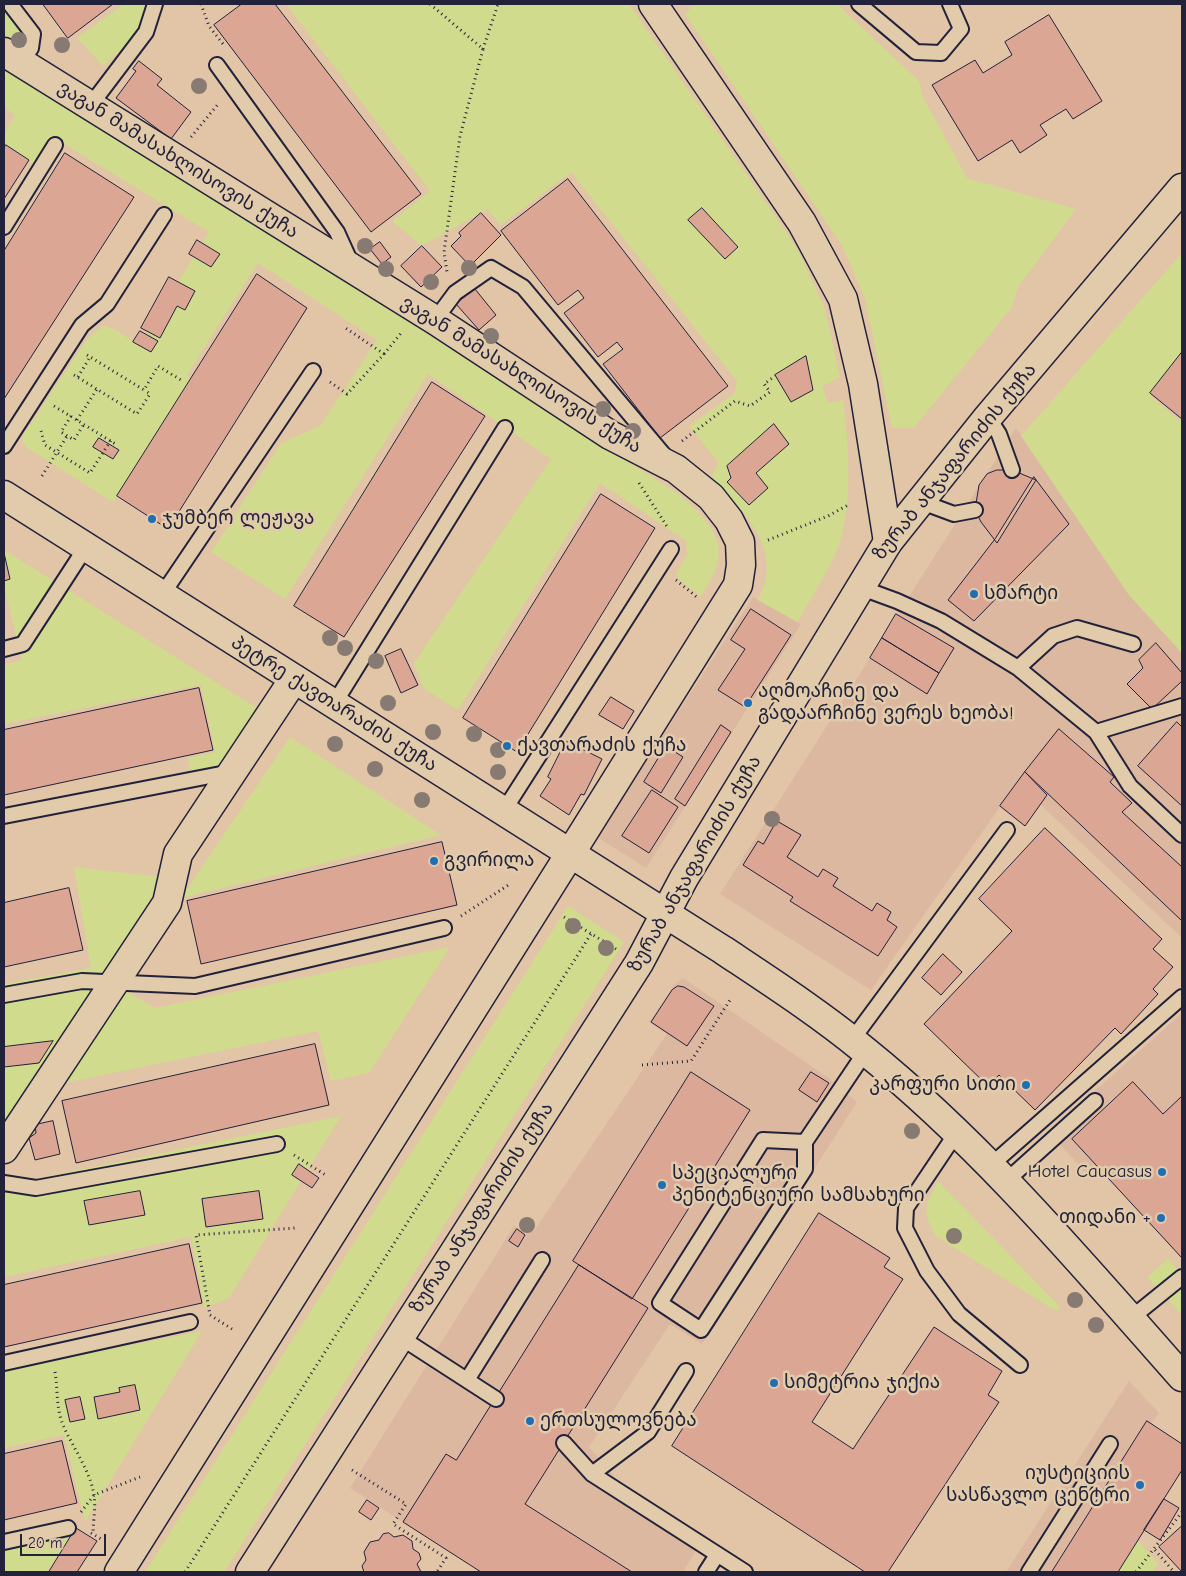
<!DOCTYPE html>
<meta charset="utf-8">
<style>
body{margin:0}
#map{position:relative;width:1186px;height:1576px;overflow:hidden;background:#e2c4a7;font-family:"Comic Neue",sans-serif}
canvas{display:block}
.frame{position:absolute;inset:0;border:5px solid #22223b;pointer-events:none}
.scale{position:absolute;left:20px;top:1534px;width:86px;height:22px;box-sizing:border-box;border:2px solid #22223b;border-top:0;padding-left:6px;font-size:15px;line-height:18px;white-space:nowrap;color:#22223b;-webkit-text-stroke:4px #e2cbab;paint-order:stroke}
</style>
<div id="map">
<canvas width="1186" height="1576"></canvas>
<div class="frame"></div>
<div class="scale">20 m</div>
</div>
<script>
const context = document.querySelector('canvas').getContext('2d');
context.lineJoin = 'round';
function paint(path, color) { context.fillStyle = color; context.fill(path, 'evenodd'); }
function stroke(path, color, width, dash) { context.strokeStyle = color; context.lineWidth = width; context.lineCap = dash ? 'butt' : 'round'; context.setLineDash(dash || []); context.stroke(path); }
function drawText(font, color, halo, rows, align = 'center') {
  context.font = font + ' "Comic Neue","Noto Sans Georgian",sans-serif'; context.lineWidth = 5; context.setLineDash([]); context.textBaseline = 'middle'; context.strokeStyle = halo; context.fillStyle = color; for (const [text, x, y, turn = 0] of rows) {
    context.save(); context.translate(x, y); context.rotate((+turn || 0) * Math.PI / 180); context.textAlign = isNaN(turn) ? turn : align; if (halo) context.strokeText(text, 0, 0); context.fillText(text, 0, 0); context.restore();
  }
}
const built = new Path2D(`
 M1016 428 1129 595 1182 653V938L1041 805 1025 826 1000 807 871 990 720 894Z
 M753 597 801 624 646 868 597 837Z
 M683 978 830 1079 857 1102 702 1344 670 1324 589 1447 617 1480 705 1536 683 1572H481L350 1488 514 1226 526 1234 530 1229 534 1231 667 1034 649 1022 675 984Z
 M1182 1013V1258L1101 1171 1091 1179 1049 1132Z
 M1129 1381 1159 1413 1151 1424 1182 1444V1470L1118 1572H1006Z`);
const green = new Path2D(`
 M124 4H150C145 31 123 48 103 66L77 38Z
 M286 4H629L797 248 825 309 840 377 822 386 828 403 843 400C849 444 854 513 835 555 824 578 810 600 797 622L758 600C761 593 765 585 766 578 773 536 736 506 711 476L719 463 689 426 735 393 737 381 571 172 501 225 487 209 422 246 392 221 430 191Z
 M694 4H837L919 81 923 97 967 178 1076 209 1018 287 1012 307 914 428H892L865 299 843 247 685 14Z
 M4 8 21 32 24 42 21 44 4 34Z
 M4 64 679 494C699 512 726 535 717 565 714 576 706 587 701 596L681 582 676 575 687 554 686 541 600 483 458 710 423 688 414 663 551 459 428 374 285 599 211 552 281 443 320 426 377 340 258 263 187 375 191 378 113 502 26 447 22 440 25 432 87 339 103 326 114 329 139 345 209 232 51 136 33 164 4 144V135L15 115 4 107Z
 M1182 253V356L1151 396 1182 423V653L1129 595 1021 436Z
 M4 550 257 708 221 767 191 777 188 758 215 752 201 685 4 724V665L22 660 4 586Z
 M290 737 441 835 181 898Z
 M74 867 164 877 4 1135V984L91 968Z
 M568 906 624 942 613 960 224 1572H145Z
 M450 947 369 1073 331 1081 318 1031 59 1084 123 989 155 1008Z
 M341 1116 229 1298 204 1308 191 1237 4 1277V1175L26 1181Z
 M938 1181 1060 1307 1056 1311 937 1237C921 1212 925 1206 938 1181Z
 M1168 1259 1182 1274V1315L1147 1277Z
 M202 1331 85 1522 64 1435 4 1448V1370Z
 M70 1537 47 1572H4V1550Z
 M1138 1541 1158 1563 1153 1572H1118Z`);
const building = new Path2D(`
 M43 4H113L68 38Z
 M242 4H275L421 194 371 232 214 25Z
 M1049 15 1102 101 1073 119 1066 109 1040 125 1047 135 1020 153 1012 140 978 161 932 85 975 60 983 73 1012 55 1005 42Z
 M139 61 162 79 157 85 191 112 171 139 116 98 136 71 133 69Z
 M6 145 29 160 4 199V148Z
 M65 153 134 197 4 399V251Z
 M568 179 728 386 660 438 603 364 623 349 620 346 617 342 598 357 564 313 584 298 578 290 558 305 501 231Z
 M702 208 738 247 725 259 688 220Z
 M481 213 501 235 470 266 451 246 461 236 459 233Z
 M197 240 220 254 211 267 189 254Z
 M380 242 391 257 382 264 370 249Z
 M422 246 442 267 421 287 401 266Z
 M257 274 307 308 168 529 117 496Z
 M169 277 195 291 185 310 177 306 160 338 141 328Z
 M475 289 496 315 479 330 456 304Z
 M140 331 158 341 151 352 133 342Z
 M1182 352V419L1150 393Z
 M806 356 813 390 791 402 775 375Z
 M432 382 485 416 344 637 294 606Z
 M774 424 789 444 756 473 768 488 749 505 727 482 731 478 727 466Z
 M99 438 119 450 113 459 93 447Z
 M997 470H1012L1036 480 997 543 981 522 975 510 979 485 987 474Z
 M1034 477 1069 524 974 621 948 600 995 539Z
 M601 494 655 528 517 752 463 718Z
 M4 553 10 579 4 581Z
 M751 609 791 635 745 707 718 690 745 649 731 640Z
 M896 614 954 648 939 673 882 638Z
 M882 638 939 673 927 694 870 658Z
 M1156 643 1182 673V681L1152 709 1127 684 1143 668 1139 660Z
 M401 649 418 685 401 693 385 656Z
 M199 688 213 750 4 795V730Z
 M611 697 634 711 623 729 599 715Z
 M1177 722 1182 727V806L1138 766Z
 M721 725 731 732 685 806 675 799Z
 M1059 729 1114 777 1110 782 1132 803 1122 812 1182 867V921L1025 772Z
 M566 741 602 759 584 795 581 794 569 815 540 796 551 779 548 777Z
 M666 746 683 757 661 793 644 782Z
 M1025 772 1047 795 1025 826 1000 806Z
 M652 790 678 807 649 853 622 836Z
 M777 821 801 835 787 857 818 877 823 869 838 878 833 886 872 911 877 903 891 912 887 920 897 927 878 956 790 901 793 897 743 865 758 841 763 844Z
 M1045 828 1162 939 1153 949 1173 967 1153 989 1158 994 1121 1034 1115 1028 1035 1110 999 1075 988 1086 924 1024 1012 931 979 899Z
 M442 842 457 905 201 964 187 901Z
 M69 888 83 950 4 967V903Z
 M943 954 962 972 941 995 922 978Z
 M678 986 684 987 714 1006 687 1046 651 1022 672 990Z
 M53 1041 39 1063 4 1067V1047Z
 M315 1044 329 1105 76 1163 62 1101Z
 M691 1072 750 1110 632 1299 573 1261Z
 M811 1072 829 1083 817 1102 799 1090Z
 M1133 1082 1163 1114 1182 1096V1258L1072 1139Z
 M53 1121 60 1154 35 1160 29 1138 36 1133 35 1125Z
 M299 1164 319 1178 312 1188 292 1175Z
 M140 1191 145 1215 89 1225 84 1201Z
 M259 1191 263 1219 206 1227 202 1199Z
 M819 1213 890 1258 884 1267 903 1279 812 1422 853 1449 934 1327 1002 1371 988 1395 999 1402 888 1572H865L672 1446Z
 M517 1229 525 1235 518 1247 509 1241Z
 M189 1244 202 1303 4 1347V1285Z
 M579 1265 648 1308 525 1504 632 1572H481L403 1522 446 1454 456 1460Z
 M135 1385 140 1410 98 1419 94 1397 120 1392 119 1388Z
 M80 1397 85 1419 70 1422 65 1400Z
 M1147 1421 1182 1444V1470L1118 1572H1052Z
 M62 1441 77 1503 4 1520V1454Z
 M1164 1499 1179 1508 1160 1540 1144 1530Z
 M367 1500 379 1508 371 1520 359 1512Z
 M1182 1526V1572L1159 1547Z
 M76 1528 97 1541 77 1572H49Z
 M389 1533 394 1537 403 1535 412 1541 413 1549 419 1553 421 1559 417 1564 421 1572H364L362 1566 366 1560 364 1552 370 1542 379 1540 383 1534Z`);
const path = new Path2D(`
 M201 4 209 26 223 44
 M430 4 483 49 460 136 444 252 447 272
 M483 49 498 4
 M191 137 219 103
 M384 354 402 332
 M87 355 144 390 158 366 181 380
 M74 375 137 414 150 394 144 390
 M78 377 90 357
 M330 382 347 394 384 354 344 327
 M54 406 117 445
 M71 416 61 432 74 440 84 424
 M77 420 97 389
 M41 431 45 445 90 473 111 440
 M682 441 735 401 750 406 770 392 764 384 775 376
 M42 476 67 436
 M639 483 668 528
 M768 540 828 516 850 504
 M676 580 698 598
 M461 916 510 884
 M564 917 616 949
 M642 1065 691 1061 730 1000
 M294 1155 327 1176
 M232 1329 210 1315 196 1235 295 1228
 M55 1372C58 1391 56 1408 63 1425 73 1448 90 1470 94 1495 96 1507 93 1522 93 1534
 M352 1470 406 1504 393 1524 446 1558 437 1572
 M81 1512 94 1495 140 1477
 M91 1533 101 1539
 M1155 1550 1174 1572
 M185 1572 591 934
 M1136 1572 1182 1512`);
const lane = new Path2D(`
 M10 4 33 34 31 48 21 63
 M859 4 916 52 941 53 961 29 950 4
 M217 65 337 232 351 263
 M90 106 146 32 155 4
 M4 227 55 145
 M435 320 455 293 491 268 523 287 664 455
 M988 417 999 434 1012 470
 M4 446 82 325 107 304 164 215
 M919 501 954 514 975 510
 M859 587 897 601 941 621 1018 668 1096 732 1130 786 1182 835
 M162 595 313 371
 M4 649 23 644 86 547
 M1018 668 1053 636 1077 628 1133 644
 M334 704 505 428
 M1096 732 1182 706
 M503 812 671 549
 M4 816 231 772
 M4 995 82 981 195 986 444 928
 M852 1040 1007 830
 M957 1132 906 1208 905 1228 927 1271 959 1314 1020 1365
 M805 1142 763 1140 660 1303 701 1330 805 1169V1142L866 1051
 M990 1166 1182 997
 M1005 1182 1095 1101
 M4 1183 36 1188 277 1144
 M1130 1319 1182 1277
 M400 1337 496 1399
 M4 1363 190 1322
 M467 1380 542 1260
 M564 1443 592 1474 745 1572
 M592 1474 648 1432 686 1371
 M4 1542 68 1528
 M706 1572 717 1555
 M1029 1572 1110 1444`);
const street = new Path2D(`
 M653 4 802 223 843 299 863 384 888 542
 M4 52 435 320 610 435 676 469 711 497 729 520 740 542 741 565 738 585 570 854
 M4 1149 167 903 178 854 294 679`);
const secondary = new Path2D(`
 M4 495 723 950C771 982 819 1013 864 1050 982 1145 1082 1264 1182 1377
 M119 1572 570 854
 M250 1572 639 963 684 878 888 542 988 417 1182 188`);
const trees = [
 [19,40],
 [62,45],
 [199,86],
 [365,246],
 [469,268],
 [386,269],
 [431,282],
 [491,336],
 [603,409],
 [633,431],
 [330,638],
 [345,648],
 [376,661],
 [388,703],
 [433,732],
 [474,734],
 [335,744],
 [498,750],
 [375,769],
 [498,772],
 [422,800],
 [772,819],
 [573,926],
 [606,948],
 [912,1131],
 [527,1225],
 [954,1236],
 [1075,1300],
 [1096,1325]
];
const markers = [
 [152,519,5,"#1f6fb2"],
 [974,594,5,"#1f6fb2"],
 [748,703,5,"#1f6fb2"],
 [507,746,5,"#1f6fb2"],
 [434,861,5,"#1f6fb2"],
 [1026,1085,5,"#1f6fb2"],
 [1162,1172,5,"#1f6fb2"],
 [662,1185,5,"#1f6fb2"],
 [1161,1218,5,"#1f6fb2"],
 [774,1383,5,"#1f6fb2"],
 [530,1421,5,"#1f6fb2"],
 [1140,1485,5,"#1f6fb2"]
];
const streetNames = [
 ["ვაგან მამასახლისოვის ქუჩა",178,160,32],
 ["ვაგან მამასახლისოვის ქუჩა",521,375,32],
 ["ზურაბ ანჯაფარიძის ქუჩა",955,462,-51],
 ["პეტრე ქავთარაძის ქუჩა",334,704,32],
 ["ზურაბ ანჯაფარიძის ქუჩა",695,864,-60],
 ["ზურაბ ანჯაფარიძის ქუჩა",482,1208,-57]
];
const poiNames = [
 ["ჯუმბერ ლეჟავა",162,519],
 ["სმარტი",984,594],
 ["აღმოაჩინე და",758,692],
 ["გადაარჩინე ვერეს ხეობა!",758,714],
 ["ქავთარაძის ქუჩა",517,746],
 ["გვირილა",444,861],
 ["კარფური სითი",1016,1085,"right"],
 ["Hotel Caucasus",1152,1172,"right"],
 ["სპეციალური",672,1174],
 ["პენიტენციური სამსახური",672,1196],
 ["თიდანი +",1151,1218,"right"],
 ["სიმეტრია ჯიქია",784,1383],
 ["ერთსულოვნება",540,1421],
 ["იუსტიციის",1130,1474,"right"],
 ["სასწავლო ცენტრი",1130,1496,"right"]
];
paint(built, '#dcb8a0');
paint(green, '#d0db8e');
paint(building, '#dca695');
stroke(building, '#22223b', 1);
stroke(lane, '#22223b', 18);
stroke(street, '#22223b', 31);
stroke(secondary, '#22223b', 31);
stroke(path, '#22223b', 3, [1, 4]);
stroke(lane, '#e2cbab', 14);
stroke(street, '#e2cbab', 28);
stroke(secondary, '#e2cbab', 28);
context.fillStyle = '#877a72';
for (const [x, y] of trees) { context.beginPath(); context.arc(x, y, 8, 0, 2 * Math.PI); context.fill(); }
for (const [x, y, r, color] of markers) { const dot = new Path2D(); dot.arc(x, y, r, 0, 2 * Math.PI); context.fillStyle = color; context.fill(dot); stroke(dot, '#e2cbab', 2); }
drawText('19px', '#22223b', '#e2cbab', streetNames);
drawText('19px', '#22223b', '#e2cbab', poiNames, 'left');
</script>
